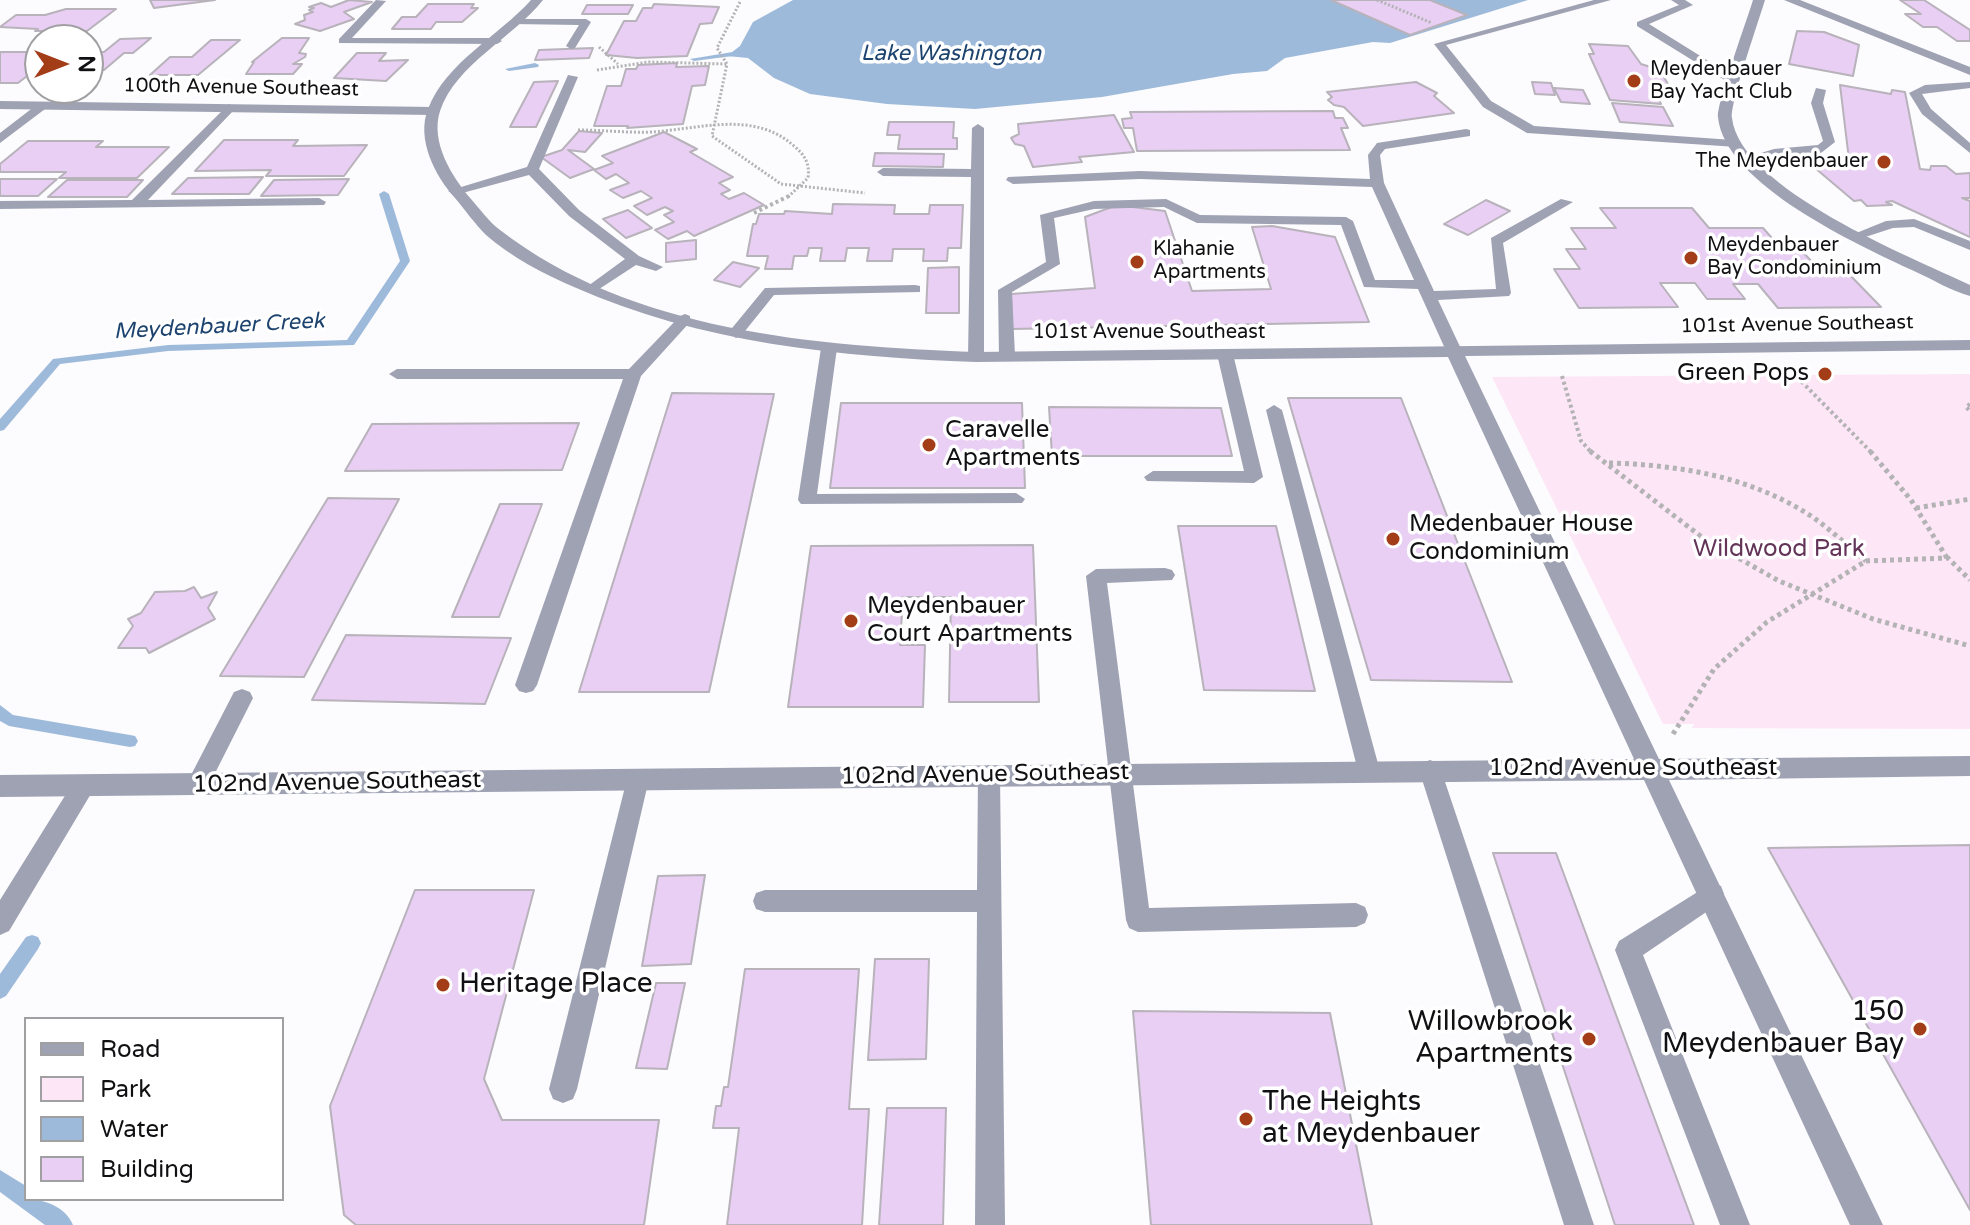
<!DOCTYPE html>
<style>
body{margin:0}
#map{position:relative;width:1970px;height:1225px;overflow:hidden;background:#fcfbfd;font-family:"Varela Round",sans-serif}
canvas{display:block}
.legend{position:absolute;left:24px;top:1017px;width:260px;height:184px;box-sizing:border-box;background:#fff;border:2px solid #a09fa1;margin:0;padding:10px 14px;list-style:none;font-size:24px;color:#111013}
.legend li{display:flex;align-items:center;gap:16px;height:40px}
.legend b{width:40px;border:2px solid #a09fa1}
.north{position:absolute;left:24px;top:24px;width:80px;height:80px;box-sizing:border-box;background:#fff;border:2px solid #a09fa1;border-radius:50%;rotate:90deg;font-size:22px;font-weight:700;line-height:32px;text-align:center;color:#111013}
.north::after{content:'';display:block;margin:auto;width:28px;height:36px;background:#a33d17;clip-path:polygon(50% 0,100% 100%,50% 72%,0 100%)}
</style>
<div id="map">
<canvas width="1970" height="1225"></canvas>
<ul class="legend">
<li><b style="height:10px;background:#9ea2b3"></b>Road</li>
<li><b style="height:22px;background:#fde6f6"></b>Park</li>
<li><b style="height:22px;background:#9ebadb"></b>Water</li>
<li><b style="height:22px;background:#e8cff3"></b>Building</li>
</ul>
<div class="north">N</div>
</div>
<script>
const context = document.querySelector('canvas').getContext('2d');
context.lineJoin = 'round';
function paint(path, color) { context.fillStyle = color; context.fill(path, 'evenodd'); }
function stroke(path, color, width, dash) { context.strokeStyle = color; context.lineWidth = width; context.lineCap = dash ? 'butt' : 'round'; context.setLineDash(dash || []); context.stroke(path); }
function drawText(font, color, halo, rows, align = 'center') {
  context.font = font + ' "Varela Round",sans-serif'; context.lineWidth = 7; context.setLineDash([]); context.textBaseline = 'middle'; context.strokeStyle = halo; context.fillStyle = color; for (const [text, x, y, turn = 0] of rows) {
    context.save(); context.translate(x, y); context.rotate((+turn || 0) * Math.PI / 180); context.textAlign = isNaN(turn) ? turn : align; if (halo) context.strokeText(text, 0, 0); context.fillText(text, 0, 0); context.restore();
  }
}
const green = new Path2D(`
 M1970 374V729L1692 728 1694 724H1663L1492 377Z`);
const water = new Path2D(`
 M793 0H1528L1390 43 1373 42 1285 58 1267 71 1233 74 1102 97 975 109 887 104 810 94 774 78 748 58 727 56 740 46 753 22Z`);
const stream = new Path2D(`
 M745 50H748V54L694 61 690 59Z
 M535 63 539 65 538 67 509 71 505 69Z
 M384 191 389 194 410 261 354 345 168 351 60 364 4 430 0 431V419L53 359 168 345 347 340 400 261 379 194Z
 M0 705 13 715 130 735 135 736 138 741 135 746 130 747 9 726 0 721Z
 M32 935 38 937 41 943 38 949 6 996 0 999V974L26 937Z
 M0 1170 26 1186V1199C44 1199 66 1207 73 1225H45L0 1192Z`);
const building = new Path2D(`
 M150 0H215L154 8Z
 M349 0 372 2 344 12 354 19 320 31 295 24 305 20 304 15 313 12 309 10 314 8 309 7 321 3 331 7Z
 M1331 0H1430L1467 15 1410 35Z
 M1900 0H1924L1970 30V41H1957L1937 27H1923L1905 14H1921Z
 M428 4H474L471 8H478L462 22H436L431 29H392L402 17H416Z
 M654 4 719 7 712 23 700 24 687 56 637 58 606 55 624 21H636L643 8H652Z
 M587 5H633L628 14H582Z
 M66 9H116L87 31H35L38 29 0 27 16 15H45Z
 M1797 31 1824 32 1859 45 1853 76 1789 64Z
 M151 38 133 53H124L104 70H88V52H104L120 39Z
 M282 38H309L299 53 306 54 305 57 293 64H302L293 74H246L254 62H252Z
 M211 40H240L198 75H150L170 57H192Z
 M1589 44 1628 46 1641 64 1660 70 1673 93 1655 91 1661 104 1610 100 1589 54H1594Z
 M593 48 589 58 535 60 539 50Z
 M0 52H40V66L18 83H0Z
 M357 53H386L379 61 408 60 386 81 334 78Z
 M677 63 676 67 709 66 705 85 692 86 683 124 627 128 628 126H594L607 86H621L626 69H636L638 65Z
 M558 81 536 127H510L534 82Z
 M1416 82 1437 93 1434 96 1454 113 1363 126 1344 107 1334 105 1328 100 1332 97 1327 92Z
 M1532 82 1551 83 1555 95 1535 94Z
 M1840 85 1891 94 1892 90 1905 92 1920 169 1930 170 1931 166H1946L1956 174 1970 173V198H1962L1970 201V237L1892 201 1886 202 1892 205 1867 206 1861 200 1854 201 1815 168H1850Z
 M1554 88 1583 90 1590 104 1561 102Z
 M1612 103 1663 107 1673 126 1620 122Z
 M1333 111 1335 118H1343L1348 128H1341L1350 150 1137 151 1133 128H1124L1122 119 1132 118 1130 112Z
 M1114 115 1134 152 1079 157 1082 162 1033 167 1024 146 1015 144 1011 138 1019 134 1018 124Z
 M889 122H954L953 138H957V149H898L900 135H887Z
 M579 131 602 133 585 152 568 150 594 169 570 178 541 157 562 150Z
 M664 132 697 149 690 152 733 177 719 183 730 190 721 194 729 199 744 193 764 205 694 236 687 231 668 239 655 230 674 222 664 215 673 211 665 207 647 215 634 206 652 198 641 191 623 198 610 190 629 183 616 174 606 179 594 170 613 163 602 156Z
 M224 140H298L293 146 367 145 344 176H266L271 170 195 171Z
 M28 141H103L96 147H169L137 178H59L66 172H0V164Z
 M875 153 944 154 943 167 873 166Z
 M263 177 249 194H172L188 178Z
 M0 179H57L38 196H0Z
 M349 179 338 195 261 196 274 180Z
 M67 180H143L127 197H48Z
 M1486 200 1510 211 1468 235 1444 224Z
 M833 204 895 205 894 214H929L930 205H963L961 248H948L947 261H923L924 249H893L892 261H867L869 248H847L845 261H820L822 248H809L807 256H794L792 269H765L768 256H747L753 224H756L759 214H784L785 211 832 214Z
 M1117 205 1165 211 1192 291 1271 289 1252 227 1272 226 1335 237 1369 322 1012 329 1011 294 1095 288 1085 217Z
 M1600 208H1692L1709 228H1763L1779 246H1797L1817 267H1842L1881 307 1778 308 1758 284H1733L1745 299H1707L1695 283H1660L1678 307 1579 308 1554 269H1580L1566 249H1586L1571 228H1616Z
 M628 210 652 228 626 238 603 219Z
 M696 240V259L666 262V243Z
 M733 262 759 268 740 287 714 280Z
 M959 267V313H926L928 268Z
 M672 393 774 394 709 692H579Z
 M1288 398H1401L1512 682 1371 680Z
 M841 403H1022L1025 488H830Z
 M1049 407 1221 408 1232 456H1052Z
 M579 423 562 470 345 471 372 424Z
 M328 498 399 499 304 677 220 676Z
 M500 504H542L499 617H452Z
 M1178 526H1276L1315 691 1204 690Z
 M1033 545 1039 702H949L951 597H903L900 645H925L923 707H788L811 546Z
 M194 587 201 598 217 592 208 608 215 619 149 653 146 648H118L133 626 128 619 141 613 155 592 185 591Z
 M346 635 511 638 485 704 312 700Z
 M1970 845V1210L1768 848Z
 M1493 853H1556L1694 1225H1615Z
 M705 875 691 964 642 966 658 876Z
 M415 890H534L484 1079 502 1120H659L644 1225H356L344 1215 330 1106Z
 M875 959H929L926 1059 868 1060Z
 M745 969H859L849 1109H869L862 1225H727L739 1128H713L716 1106H721L724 1087H728Z
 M656 983H685L667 1069 636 1068Z
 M1133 1011 1330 1013 1372 1225H1151Z
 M887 1108H946L943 1225H879Z`);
const pathFar2 = new Path2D(`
 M1377 0 1432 23
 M740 2 717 48 727 64 712 136 781 184 865 193
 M599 47 618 64
 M597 70 648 62 727 64
 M578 130C603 130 627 133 652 132 700 129 754 110 794 146 805 155 810 164 808 178L788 197`);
const pathFar1 = new Path2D(`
 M754 213 791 195
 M1793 373 1872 453
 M1562 376 1581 441 1592 453
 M1970 404 1966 407 1970 411`);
const path = new Path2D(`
 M1590 451 1703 538 1779 581 1873 619 1970 646
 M1870 451 1911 500 1947 558
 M1609 463C1681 465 1753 477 1814 518 1832 531 1849 547 1866 561
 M1916 508 1970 499
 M1673 734 1714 669 1767 622 1866 561 1948 558 1970 580`);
const service = new Path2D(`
 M376 0 386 1 352 38H497L502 41 497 44 339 43V39Z
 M1594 0H1611L1446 45 1491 101 1534 126 1733 140 1739 144 1737 147 1527 133 1483 107 1434 44Z
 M1671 0H1685L1693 5 1649 24 1739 80V84H1731L1637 26V22L1679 5Z
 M517 19H586L591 22 575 48 571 49 566 46 579 25 513 24 512 22Z
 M568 75 578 77 539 169 579 210 639 256 663 267 656 271 636 265 593 293 588 292V286L625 259 569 216 529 175 455 195 448 191 527 167Z
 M1970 82V88L1922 94 1931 109 1970 143V153L1922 114 1909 93 1925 85Z
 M1816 88 1826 90 1823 103 1835 142 1821 153 1783 155 1741 165V159L1774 149 1818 145 1823 141 1811 103Z
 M39 103 49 106 0 143V133Z
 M229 104 235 108 233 111 148 200 319 198 326 202 324 205 0 209V201L132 200Z
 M978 124 984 128V357L976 362 968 357 971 177 883 176 877 172 883 168 971 169 972 128Z
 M1466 129 1470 130V136L1385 149 1380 155 1384 183 1434 291 1496 289 1491 238 1561 199 1573 202 1503 243 1511 293 1509 296 1438 300 1463 353 1461 356 1455 358 1447 353 1418 289 1364 287 1341 225 1197 223 1164 207 1094 209 1054 218 1060 264 1012 292 1015 356 1007 361 999 356 998 290 1046 262 1040 215 1094 201 1166 199 1200 215 1346 217 1353 221 1375 280H1414L1372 187 1140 179 1013 184 1006 180 1008 177 1140 171 1370 179 1368 155 1377 143Z
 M1914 219 1970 241V250L1914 227 1893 228 1856 240 1849 236 1886 221Z
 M915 285 920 286V292L774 295 741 336 736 338 728 333 765 288Z
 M685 314 690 316V322L641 376 537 685 533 691 526 693 519 691 515 685 623 379H397L389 374 397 369H629L680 316Z
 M829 343 837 348 817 494 1016 493 1025 499 1022 503 801 504 798 500 821 348Z
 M1225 349 1233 354 1263 477 1254 483 1147 481 1144 477 1153 471H1244L1217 354Z
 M1274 405 1282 410 1380 771 1377 778 1369 781 1361 778 1358 771 1266 410Z
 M1165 568 1172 570 1175 575 1172 580 1107 583 1149 908 1356 903 1365 907 1368 915 1365 923 1356 927 1138 932 1129 928 1126 920 1086 576 1096 569Z
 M242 689 250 692 253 698 206 791 198 794 190 791 187 784 190 777 234 692Z
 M1430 760 1438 763 1441 770 1594 1225H1564L1419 770 1422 763Z
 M989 765 997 768 1000 775 1005 1225H975L977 912H765L756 909 753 901 756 893 765 890H977L978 775 981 768Z
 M638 769 646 772 649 779 577 1089 573 1099 563 1103 553 1099 549 1089 627 779 630 772Z
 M84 775 92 778 95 785 92 792 9 931 0 935V900L76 778Z
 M1712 883 1721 886 1724 894 1721 902 1643 955 1750 1225H1720L1615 950 1619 941Z`);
const minor = new Path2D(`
 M1753 0H1765C1759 20 1730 103 1732 118 1740 189 1911 257 1970 285V296C1951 291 1932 279 1914 271 1860 246 1724 184 1718 117 1717 102 1747 20 1753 0Z
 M1784 0H1800L1970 67V75Z
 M0 101 433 107 440 111 433 115 0 109Z`);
const tertiary = new Path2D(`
 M531 0H543C513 38 456 64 440 111 430 142 452 177 471 199 480 209 489 222 500 230 632 332 816 346 976 352L1970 340V350L1465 356 1659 759 1970 756V776L1669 780 1883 1225H1850L1644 780 0 797V775L1634 759 1448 357 976 362C840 357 700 343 574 287 544 274 511 257 486 235 475 224 465 210 455 198 435 176 416 139 428 109 446 62 499 36 531 0Z`);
const markers = [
 [1634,81,8,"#a33d17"],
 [1884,162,8,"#a33d17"],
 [1691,258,8,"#a33d17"],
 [1137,262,8,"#a33d17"],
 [1825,374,8,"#a33d17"],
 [929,445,8,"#a33d17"],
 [1393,539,8,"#a33d17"],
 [851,621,8,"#a33d17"],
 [443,985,8,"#a33d17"],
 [1920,1029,8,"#a33d17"],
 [1589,1039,8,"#a33d17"],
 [1246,1119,8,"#a33d17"]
];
const farPoinames = [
 ["Meydenbauer",1650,70],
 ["Bay Yacht Club",1650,93],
 ["The Meydenbauer",1868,162,"right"],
 ["Meydenbauer",1707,246],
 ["Bay Condominium",1707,269],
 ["Klahanie",1153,250],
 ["Apartments",1153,273]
];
const farStreetnames = [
 ["100th Avenue Southeast",241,88,1],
 ["101st Avenue Southeast",1797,325,-1],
 ["101st Avenue Southeast",1149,333]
];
const farWaternames = [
 ["Lake Washington",951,54],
 ["Meydenbauer Creek",219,327,-3]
];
const poiNames = [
 ["Green Pops",1809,374,"right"],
 ["Caravelle",945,431],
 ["Apartments",945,459],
 ["Medenbauer House",1409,525],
 ["Condominium",1409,553],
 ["Meydenbauer",867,607],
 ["Court Apartments",867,635]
];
const parkNames = [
 ["Wildwood Park",1779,550]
];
const streetNames = [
 ["102nd Avenue Southeast",1633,769],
 ["102nd Avenue Southeast",985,775,-1],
 ["102nd Avenue Southeast",337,783,-1]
];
const nearPoinames = [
 ["Heritage Place",459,985],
 ["150",1904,1013,"right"],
 ["Meydenbauer Bay",1904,1045,"right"],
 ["Willowbrook",1573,1023,"right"],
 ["Apartments",1573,1055,"right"],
 ["The Heights",1262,1103],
 ["at Meydenbauer",1262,1135]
];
paint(green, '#fde6f6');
paint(water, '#9ebadb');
paint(stream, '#9ebadb');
paint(building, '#e8cff3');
stroke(building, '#b8b2bb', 2);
stroke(pathFar2, '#b3b2b4', 3, [2, 2]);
stroke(pathFar1, '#b3b2b4', 4, [3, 3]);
stroke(path, '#b3b2b4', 5, [4, 4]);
paint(service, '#9ea2b3');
paint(minor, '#9ea2b3');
paint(tertiary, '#9ea2b3');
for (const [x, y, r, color] of markers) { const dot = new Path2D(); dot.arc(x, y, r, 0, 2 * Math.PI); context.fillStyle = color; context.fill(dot); stroke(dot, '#fff', 3); }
drawText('20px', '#111013', '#fff', farPoinames, 'left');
drawText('20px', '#111013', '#fff', farStreetnames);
drawText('italic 22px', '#1d436f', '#fff', farWaternames);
drawText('24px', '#111013', '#fff', poiNames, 'left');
drawText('24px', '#633358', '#fff', parkNames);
drawText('24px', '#111013', '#fff', streetNames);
drawText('28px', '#111013', '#fff', nearPoinames, 'left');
</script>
